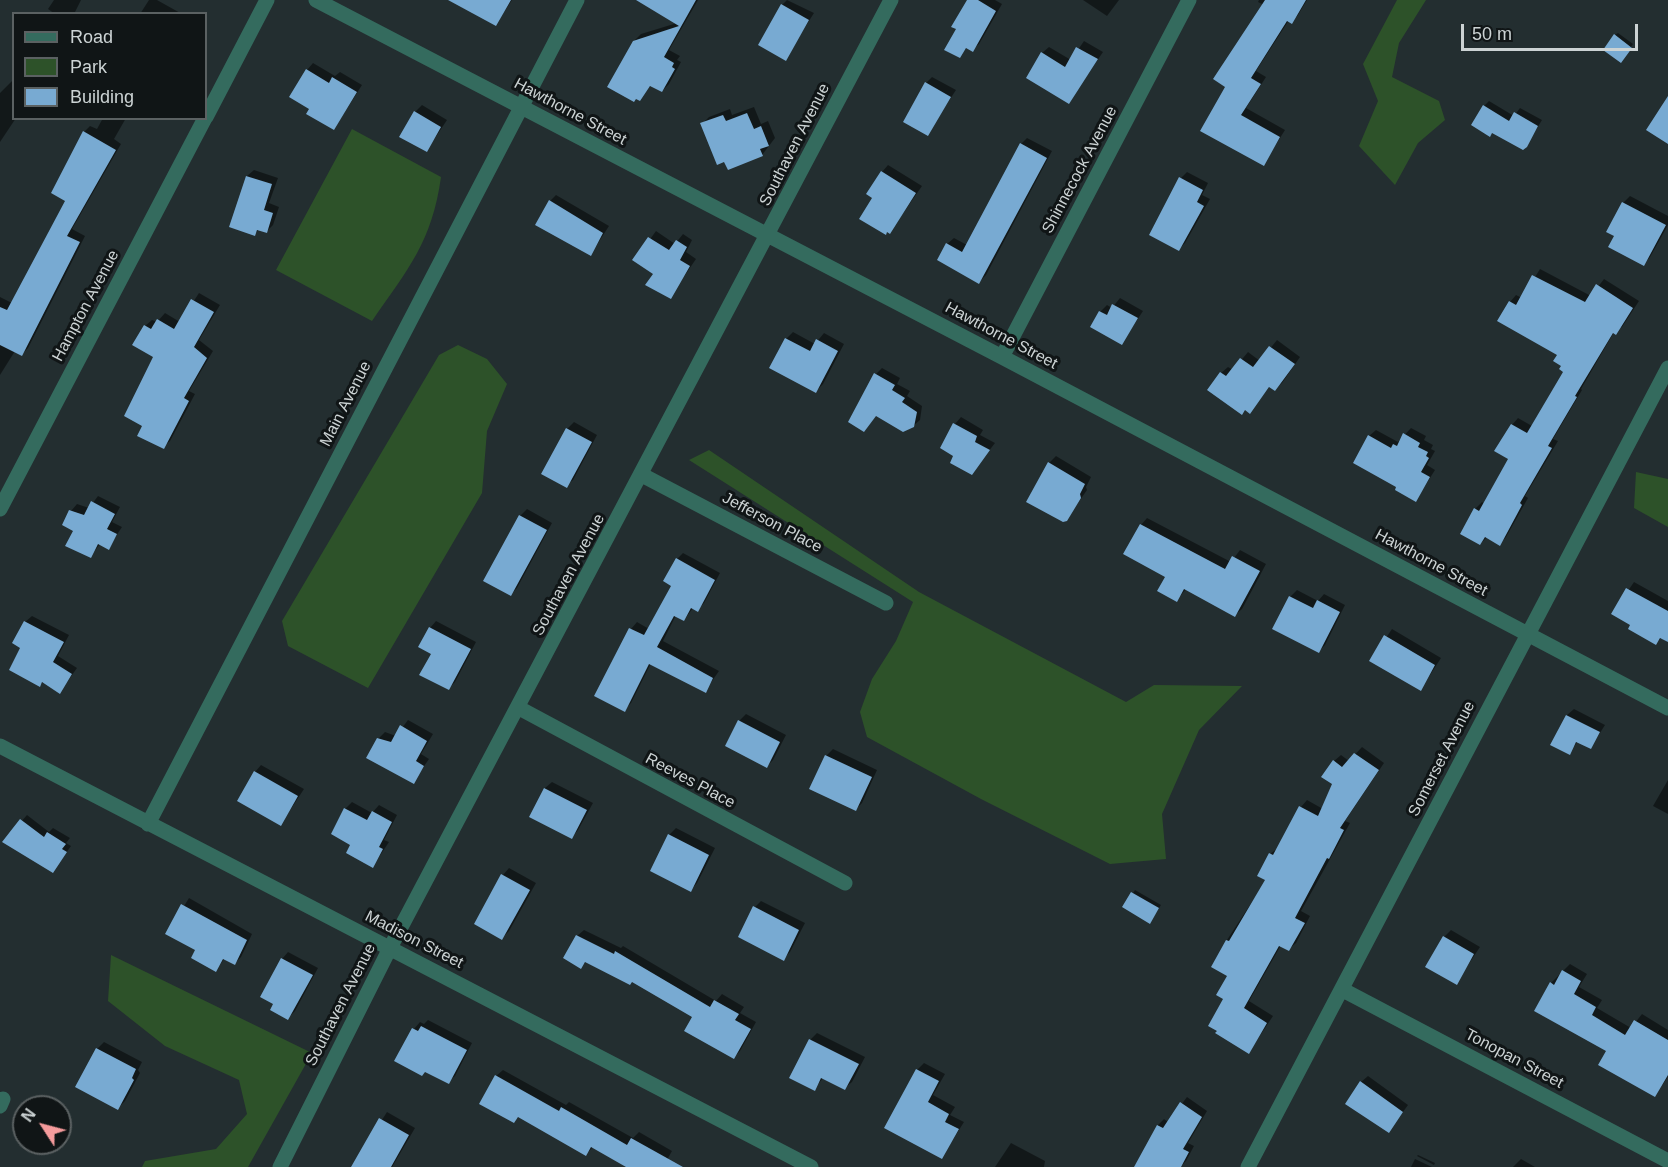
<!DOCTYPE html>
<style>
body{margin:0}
#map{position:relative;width:1668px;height:1167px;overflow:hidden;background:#232e30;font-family:Helvetica,sans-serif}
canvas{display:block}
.legend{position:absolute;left:12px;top:12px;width:195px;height:108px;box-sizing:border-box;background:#101516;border:2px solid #5b6162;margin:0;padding:8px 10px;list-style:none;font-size:18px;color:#ccd3d4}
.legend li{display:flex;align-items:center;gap:12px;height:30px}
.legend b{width:30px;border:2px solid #5b6162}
.north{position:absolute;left:12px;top:1095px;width:60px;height:60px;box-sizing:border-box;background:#101516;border:2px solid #5b6162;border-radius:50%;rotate:306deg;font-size:16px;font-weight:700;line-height:24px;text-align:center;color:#ccd3d4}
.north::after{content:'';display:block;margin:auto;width:21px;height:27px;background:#f59b9c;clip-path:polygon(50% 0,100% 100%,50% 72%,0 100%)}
.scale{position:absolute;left:1461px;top:24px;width:177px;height:27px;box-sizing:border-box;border:3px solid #ccd3d4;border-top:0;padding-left:8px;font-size:18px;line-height:21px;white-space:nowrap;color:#ccd3d4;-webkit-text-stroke:4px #101516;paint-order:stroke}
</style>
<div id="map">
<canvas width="1668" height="1167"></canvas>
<ul class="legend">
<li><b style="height:8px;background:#346b5e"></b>Road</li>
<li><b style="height:16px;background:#2d5229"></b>Park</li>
<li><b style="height:16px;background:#78aad2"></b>Building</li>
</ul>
<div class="north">N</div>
<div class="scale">50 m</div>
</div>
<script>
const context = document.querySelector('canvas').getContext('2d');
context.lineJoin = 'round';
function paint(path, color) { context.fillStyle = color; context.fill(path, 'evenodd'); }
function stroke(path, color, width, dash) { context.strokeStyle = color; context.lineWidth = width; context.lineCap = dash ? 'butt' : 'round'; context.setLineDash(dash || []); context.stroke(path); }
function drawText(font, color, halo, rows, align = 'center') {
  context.font = font + ' Helvetica,sans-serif'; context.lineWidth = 6; context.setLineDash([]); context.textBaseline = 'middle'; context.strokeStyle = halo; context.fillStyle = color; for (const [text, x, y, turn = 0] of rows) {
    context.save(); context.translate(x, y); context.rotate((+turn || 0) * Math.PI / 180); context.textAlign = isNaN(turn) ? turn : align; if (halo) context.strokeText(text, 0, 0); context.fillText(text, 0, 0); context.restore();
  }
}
const green = new Path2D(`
 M1397 0H1426L1399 43 1392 77 1439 101 1445 120 1418 143 1395 185 1359 146 1378 101 1363 64Z
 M352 129 441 177C432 242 408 269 372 321L276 270Z
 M458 345 487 359 507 384 487 431 482 493 368 688 288 646 282 621 439 355Z
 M709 450 919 592 1126 702 1154 685 1242 686 1199 730 1162 814 1166 859 1110 864 981 799 867 737 860 712 872 679 896 641 913 602 689 460Z
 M1636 472 1668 479V527L1634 508Z
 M111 955 312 1053 248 1167H142L145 1161 216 1149 247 1114 239 1080 165 1046 108 1001Z`);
const shadow = new Path2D(`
 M54 0H81L74 14H55L48 9Z
 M149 0H157L182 14H140Z
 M452 0H512L496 24Z
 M659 0H698L669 50 680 56 677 60 681 62 669 84 662 91 651 85 640 99 634 41 641 34 677 23Z
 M787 0 814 13 785 59 782 5Z
 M969 0H995L1002 4 979 44 972 50 967 47 959 57 958 29Z
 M1083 0H1119L1107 16Z
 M1259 0H1307L1298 15 1292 22 1289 20 1256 71 1266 77 1246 108 1285 130 1263 165 1227 86 1264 5 1258 2Z
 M1618 33 1633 44 1623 58 1615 35Z
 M1084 41 1103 52 1069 102 1042 53 1049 47 1071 60Z
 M313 63 335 76 340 72 362 85 334 129 311 109 307 70Z
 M932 77 956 90 927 134 926 83Z
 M14 79V118H16L0 142V93Z
 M1489 101 1514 116 1520 108 1542 120 1528 143 1484 106Z
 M422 105 447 120 427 150 415 112Z
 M754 107 761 124 768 121 775 138 762 155 702 124 709 117 730 109 732 115Z
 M103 118H126L114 139 121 144 72 229 85 236 28 348 22 354 15 351 0 375V297L12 303 67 200 84 132 90 126 97 129Z
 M1027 138 1052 151 986 275 979 282 947 244 954 238 967 245 1021 144Z
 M888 165 922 186 890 232 874 197 882 172Z
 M254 170 278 178 269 203 279 207 273 225 266 232 259 229 255 234 231 226 247 176Z
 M1187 172 1208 183 1202 195 1210 199 1185 243 1179 249 1181 178Z
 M556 195 609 226 591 254 550 201Z
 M1630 196 1668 216V225L1650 257 1644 264 1623 203Z
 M656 231 675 244 683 234 692 240 686 252 696 259 670 297 655 273 635 260Z
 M1540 269 1591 296 1604 279 1639 301 1622 327 1614 332 1581 389 1582 390 1553 439 1558 441 1525 496 1528 498 1506 537 1500 544 1487 537 1480 544 1475 509 1482 502 1485 504 1510 459 1512 425 1518 418 1532 426 1565 371 1559 355 1510 302 1516 295 1522 298Z
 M199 293 220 305 199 340 213 351 189 391 195 394 170 441 163 447 144 425 155 357 145 326 152 320 157 322 165 313 180 322Z
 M1120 298 1143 311 1122 343 1092 327 1101 311 1107 305 1112 308Z
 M793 332 815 344 824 333 844 344 823 384 816 391 786 339Z
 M1277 340 1300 357 1282 383 1275 389 1270 386 1250 412 1221 373 1228 367 1233 370 1248 352 1260 361Z
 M882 368 900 378 897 384 910 391 907 396 922 406 920 420 913 426 876 374Z
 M961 417 983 430 980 435 995 443 972 473 956 455 955 424Z
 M574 422 597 435 573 480 566 486 567 429Z
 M1411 428 1426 436 1424 440 1433 445 1431 449 1435 451 1427 465 1435 470 1416 500 1398 486 1369 436 1376 430 1398 442Z
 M1056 456 1091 477 1086 487 1087 490 1066 520 1028 501 1049 463Z
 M98 496 120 507 112 522 122 527 108 548 100 544 90 557 75 530 71 511 77 504 89 508Z
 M527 509 552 523 517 588 510 595 520 516Z
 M1147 518 1231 562 1240 550 1266 564 1242 609 1235 615 1186 589 1177 600 1141 525Z
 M683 553 720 573 704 603 697 610 693 608 684 620 676 615 663 641 719 671 705 691 651 663 631 703 624 710 596 695 631 629 637 622 649 629 673 585 677 559Z
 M1634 582 1668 601V641L1662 637 1655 644 1633 624 1613 613Z
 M1297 590 1318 601 1324 594 1345 605 1325 645 1319 651 1290 597Z
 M32 616 69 635 58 656 77 668 60 692 44 681 40 685 22 647 25 622Z
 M436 621 476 642 455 682 448 689 433 653 430 628Z
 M1392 629 1441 658 1421 689 1371 660Z
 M1574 709 1605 725 1591 747 1578 741 1569 753 1552 744 1567 715Z
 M746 714 786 735 773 760 767 766 739 721Z
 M408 720 433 734 421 754 429 759 413 782 378 739 385 732 396 736Z
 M1362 747 1384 763 1345 821 1350 823 1301 911 1310 916 1296 943 1289 949 1281 945 1249 1001 1273 1016 1249 1052 1225 999 1229 975 1227 940 1267 879 1270 854 1278 848 1301 807 1307 800 1323 809 1334 784V761L1341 755 1349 761Z
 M833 749 877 770 862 803 855 810 826 756Z
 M261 765 304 789 281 824 255 772Z
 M1668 780V814L1653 806Z
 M552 782 593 803 578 830 572 837 531 816 545 788Z
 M352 802 372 813 379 805 397 815 384 840 389 842 373 866 352 844 345 809Z
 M27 815 49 832 53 828 70 838 66 843 71 846 53 871 4 841Z
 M676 828 715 848 697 883 691 890 669 835Z
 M509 868 536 883 509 931 502 938 476 923 503 875Z
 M1135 890 1161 905 1152 919 1124 907Z
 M189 898 252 934 241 957 235 963 225 958 216 970 197 949 167 934Z
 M761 901 805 923 790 952 783 959 755 907Z
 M584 930 621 948 623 946 716 1001 722 994 744 1007 740 1013 756 1022 740 1051 733 1058 694 1017 633 980 586 961 581 967 577 936Z
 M1451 930 1480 947 1456 983 1444 937Z
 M288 952 318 968 295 1011 288 1018 275 1004 282 959Z
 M1570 964 1587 974 1579 987 1602 1000 1597 1008 1631 1028 1642 1014 1668 1030V1077L1655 1095 1608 1051 1551 983Z
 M428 1020 472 1043 455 1076 448 1082 426 1070 396 1061 414 1029 420 1022 424 1024Z
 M817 1033 865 1057 852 1082 845 1088 824 1077 814 1089 810 1040Z
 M104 1042 142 1062 138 1070 140 1073 125 1101 118 1108 97 1049Z
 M924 1063 945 1074 933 1095 955 1107 950 1115 964 1122 942 1157 886 1127 918 1069Z
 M503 1070 566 1105 569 1102 633 1138 639 1132 672 1151 663 1167H629L593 1147 586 1154 519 1116 513 1122 496 1076Z
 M1368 1076 1408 1105 1389 1131 1361 1082Z
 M1187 1097 1207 1111 1188 1143 1194 1146 1186 1161 1180 1167H1149L1158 1125 1164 1119 1168 1122Z
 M387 1112 415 1128 392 1167H364L355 1162Z
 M1011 1143 1045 1161 1044 1167H995Z
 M1418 1155 1435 1163 1434 1165 1417 1156Z
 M1415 1159 1432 1167H1411Z
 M1521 1159 1535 1167H1513Z`);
const building = new Path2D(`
 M448 0H511L496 26Z
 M636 0H696L664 57 674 63 672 67 675 69 662 92 650 86 640 101 636 99 634 102 607 87 633 41 679 26Z
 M967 0H978L996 11 973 52 966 48 960 58 944 50 956 29 951 27Z
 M1265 0H1306L1292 24 1287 21 1251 78 1261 84 1241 115 1280 137 1264 166 1200 131 1225 87 1213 79Z
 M781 4 809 20 786 61 758 45Z
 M1614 34 1632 48 1621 63 1603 50Z
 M1076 47 1098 59 1069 104 1026 78 1041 52 1065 67Z
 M306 69 329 83 332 77 357 92 334 130 306 114 309 109 289 97Z
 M925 82 951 97 928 136 903 122Z
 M1668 96V144L1646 130Z
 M1483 105 1509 121 1514 112 1538 126 1527 147 1523 150 1492 133 1490 137 1471 125Z
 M414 111 441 127 427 152 399 137Z
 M747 113 754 129 761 126 769 146 760 149 763 156 728 170 724 162 717 165 700 123 723 115 726 121Z
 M83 131 116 150 67 236 80 242 22 356 0 345V307L7 310 65 201 51 193Z
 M1020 143 1047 158 979 284 937 260 946 243 962 252Z
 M881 171 916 193 890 234 887 232 886 235 859 219 872 198 866 194Z
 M246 176 272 184 264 210 273 213 267 233 257 230 255 236 229 227Z
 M1179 177 1203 190 1197 202 1204 206 1179 251 1149 235Z
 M549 200 603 233 591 256 535 225Z
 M1622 202 1666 225 1644 266 1608 247 1614 236 1606 232Z
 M648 237 669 250 676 240 687 247 680 260 690 266 671 299 645 285 653 274 632 260Z
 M1532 275 1585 302 1596 284 1633 308 1616 335 1613 333 1575 396 1577 397 1548 446 1552 448 1520 503 1522 505 1500 546 1485 537 1480 545 1460 534 1474 508 1479 511 1508 459 1494 451 1511 424 1527 433 1563 372 1559 369 1561 366 1553 361 1557 355 1497 321 1509 301 1516 305Z
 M191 299 214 312 194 347 207 358 184 398 189 401 164 449 137 436 142 426 124 416 153 357 132 345 144 325 151 329 157 319 174 329Z
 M1112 304 1138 318 1122 345 1090 327 1099 311 1107 315Z
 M785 338 810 351 816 339 838 351 816 393 769 368Z
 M1269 346 1295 364 1275 391 1269 387 1250 414 1245 410 1242 415 1207 390 1220 372 1226 376 1240 358 1253 367Z
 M874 373 895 385 892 390 905 398 902 402 917 412 914 427 903 432 876 416 864 432 848 422Z
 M953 423 977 436 975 442 990 450 972 475 950 463 953 456 940 448Z
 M566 428 592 442 567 488 541 474Z
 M1403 433 1420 443 1418 447 1428 452 1426 456 1429 458 1421 472 1430 477 1416 502 1395 490 1396 487 1353 463 1368 435 1391 448 1393 444 1397 446Z
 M1048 462 1085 484 1080 494 1081 498 1067 521 1063 522 1026 502Z
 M91 501 115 514 107 529 117 534 109 550 98 544 91 558 65 546 73 531 62 525 69 510 84 515Z
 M519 515 547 530 511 596 483 581Z
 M1140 524 1225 569 1232 556 1260 571 1235 617 1184 589 1177 602 1157 591 1165 577 1123 554Z
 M676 558 715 580 698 612 691 608 684 621 674 616 657 647 713 678 706 693 649 664 625 712 594 696 629 628 644 635 671 586 663 581Z
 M1626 588 1668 611V642L1660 638 1656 645 1628 629 1630 625 1611 614Z
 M1289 596 1313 608 1317 600 1340 612 1319 653 1272 629Z
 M24 621 64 642 53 662 72 674 60 694 42 682 40 687 9 670 20 648 12 643Z
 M429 627 471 649 449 690 419 675 431 654 418 647Z
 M1384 635 1435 665 1421 691 1369 661Z
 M1566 715 1600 732 1591 749 1576 742 1570 755 1550 745Z
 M738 720 780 742 767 768 725 746Z
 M400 725 427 741 416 761 424 766 414 784 366 758 377 738 391 742Z
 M1354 753 1379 770 1340 828 1344 830 1329 859 1327 858 1295 918 1305 923 1289 951 1279 946 1244 1008 1267 1023 1249 1054 1215 1033 1217 1031 1208 1026 1223 999 1216 995 1227 976 1211 967 1226 940 1229 941 1265 880 1257 876 1269 853 1273 855 1299 806 1318 816 1332 784 1321 777 1333 760 1342 767Z
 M825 755 872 777 856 811 809 789Z
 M254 771 298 796 281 826 237 801Z
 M544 788 587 810 572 839 529 817Z
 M344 808 367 820 372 811 392 822 379 847 383 849 373 868 346 853 350 845 331 834Z
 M20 819 44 837 47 832 66 844 62 849 67 852 53 873 2 842Z
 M668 834 709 855 691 892 650 871Z
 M501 874 530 890 502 940 474 924Z
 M1131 892 1159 908 1150 924 1122 907Z
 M181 904 247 940 235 965 223 959 216 972 191 958 195 950 165 934Z
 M753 906 799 930 784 961 738 937Z
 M576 935 614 954 615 951 710 1007 714 1000 739 1014 735 1020 751 1029 734 1059 684 1031 692 1017 632 982 630 985 585 962 581 969 563 958Z
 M1443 936 1474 954 1457 985 1425 967Z
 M281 958 313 975 288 1020 270 1010 273 1004 260 997Z
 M1562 970 1581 981 1574 994 1596 1007 1592 1015 1625 1035 1634 1020 1668 1040V1075L1655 1097 1598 1065 1606 1051 1534 1011 1550 982 1554 985Z
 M421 1026 467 1050 449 1084 425 1072 422 1076 394 1061 412 1028 418 1031Z
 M809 1039 859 1064 845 1090 821 1078 815 1091 789 1078Z
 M96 1048 136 1069 132 1078 134 1080 118 1110 75 1087Z
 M916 1069 939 1081 928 1102 949 1114 945 1122 959 1129 942 1159 884 1128Z
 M495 1075 559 1111 561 1107 627 1145 631 1138 683 1167H626L591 1147 586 1156 518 1117 514 1123 479 1104Z
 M1360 1081 1403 1112 1389 1133 1345 1104Z
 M1180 1102 1202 1117 1183 1149 1189 1152 1181 1167H1134L1157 1125 1163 1128Z
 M379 1118 409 1135 391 1167H351Z`);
const minor = new Path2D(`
 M316 0 1002 357 1668 708
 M206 117 267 0
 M1002 357 1189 0
 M642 475 886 603
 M0 509 205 118
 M519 708 845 883
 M0 746 811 1167
 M148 824 577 0
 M1343 990 1668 1161
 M0 1106 3 1099
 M280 1167 390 948 891 0
 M1248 1167 1668 368`);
const streetNames = [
 ["Hawthorne Street",570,112,28],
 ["Southaven Avenue",795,145,-63],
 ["Shinnecock Avenue",1080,170,-62],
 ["Hampton Avenue",86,306,-62],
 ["Hawthorne Street",1001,336,28],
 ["Main Avenue",346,404,-63],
 ["Jefferson Place",772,523,28],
 ["Hawthorne Street",1431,563,28],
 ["Southaven Avenue",569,575,-62],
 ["Somerset Avenue",1442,759,-63],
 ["Reeves Place",690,781,28],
 ["Madison Street",414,940,27],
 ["Southaven Avenue",341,1005,-63],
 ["Tonopan Street",1514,1059,28]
];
paint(green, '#2d5229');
paint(shadow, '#0007');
paint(building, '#78aad2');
stroke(minor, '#346b5e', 15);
drawText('16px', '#ccd3d4', '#101516', streetNames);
</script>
